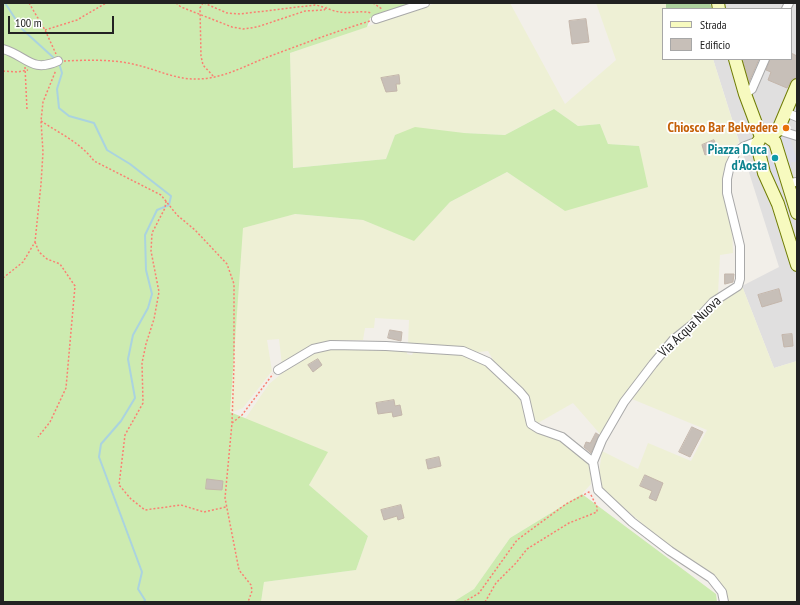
<!DOCTYPE html>
<style>
body{margin:0}
#map{position:relative;width:800px;height:605px;overflow:hidden;background:#f2efe9;font-family:"PT Sans Narrow",sans-serif}
canvas{display:block}
.frame{position:absolute;inset:0;border:4px solid #222;pointer-events:none}
.legend{position:absolute;left:662px;top:8px;width:130px;height:52px;box-sizing:border-box;background:#fff;border:1px solid #a7a7a7;margin:0;padding:5px 7px;list-style:none;font-size:12px;color:#222}
.legend li{display:flex;align-items:center;gap:8px;height:20px}
.legend b{width:20px;border:1px solid #a7a7a7}
.scale{position:absolute;left:8px;top:16px;width:106px;height:18px;box-sizing:border-box;border:2px solid #222;border-top:0;padding-left:5px;font-size:12px;line-height:14px;white-space:nowrap;color:#222;-webkit-text-stroke:3px #fff;paint-order:stroke}
</style>
<div id="map">
<canvas width="800" height="605"></canvas>
<div class="frame"></div>
<ul class="legend">
<li><b style="height:5px;background:#f7fabf"></b>Strada</li>
<li><b style="height:11px;background:#c7bfb8"></b>Edificio</li>
</ul>
<div class="scale">100 m</div>
</div>
<script>
const context = document.querySelector('canvas').getContext('2d');
context.lineJoin = 'round';
function paint(path, color) { context.fillStyle = color; context.fill(path, 'evenodd'); }
function stroke(path, color, width, dash) { context.strokeStyle = color; context.lineWidth = width; context.lineCap = dash ? 'butt' : 'round'; context.setLineDash(dash || []); context.stroke(path); }
function drawText(font, color, halo, rows, align = 'center') {
  context.font = font + ' "PT Sans Narrow",sans-serif'; context.lineWidth = 3.5; context.setLineDash([]); context.textBaseline = 'middle'; context.strokeStyle = halo; context.fillStyle = color; for (const [text, x, y, turn = 0] of rows) {
    context.save(); context.translate(x, y); context.rotate((+turn || 0) * Math.PI / 180); context.textAlign = isNaN(turn) ? turn : align; if (halo) context.strokeText(text, 0, 0); context.fillText(text, 0, 0); context.restore();
  }
}
const residential = new Path2D(`
 M710 3H797V361L774 368 742 286 779 267 713 59H791V9H712Z`);
const farmland = new Path2D(`
 M436 3H510L565 104 616 60 596 3H666V9H663V59H713L739 142 729 156 724 169 722 182 732 229 733 253 720 255 718 294 706 303 627 392 600 434 573 403 538 423 532 418 528 397 523 388 495 363 488 351 478 352 464 348 408 344 409 320 375 318 374 328H365L363 340H332L311 345 282 365 279 339 267 340 272 371 243 408 230 413 242 228 294 214 363 220 414 240 450 202 507 172 565 211 639 146 608 144 600 124 578 126 554 109 505 135 464 133 395 135 386 159 292 168 290 53Z
 M742 286 774 368 797 361V602H726L725 591 713 576 672 549 602 489 599 473 602 451 638 469 648 443 691 461 707 430 632 399 676 342 714 304Z
 M329 349 407 351V354L412 355 414 351 465 355 478 360 490 369 521 399 528 426 563 442 590 465 591 484 582 494 510 538 474 589 453 602H261L264 582 356 570 368 536 309 485 327 452 245 419 269 384 286 370 314 352Z`);
const grass = new Path2D(`
 M3 3H415L370 18 367 27 290 53 293 168 386 159 395 135 415 127 464 133 505 135 554 109 578 126 600 124 608 144 639 146 648 187 565 211 507 172 450 202 414 241 363 220 295 214 243 228 230 412 328 452 309 485 368 536 356 570 264 582 261 602H3Z
 M582 494 716 594 717 602H453L474 589 510 538Z`);
const forest = new Path2D(`
 M666 3H710L712 9H666Z`);
const plaza = new Path2D(`
 M760 135H793L791 141 795 155H797V162H791V167L793 168 788 170 787 183 763 189 747 140Z`);
const stream = new Path2D(`
 M5 3 22 29 55 59
 M59 63 62 73 57 89 59 108 69 116 94 123 107 150 130 164 171 196 169 205 157 210 145 235 146 270 152 294 148 308 133 335 128 359 135 398 121 421 101 444 99 457 142 572 138 589 145 600 144 602`);
const building = new Path2D(`
 M586 19 589 42 572 44 569 21Z
 M791 53 797 56V78L792 79 787 88 768 80 771 72 766 70 770 59H791Z
 M743 59H759L749 82Z
 M399 75 400 84H396L397 91 386 92 381 78Z
 M714 140 718 149 705 155 702 145Z
 M725 274H734L733 282 725 284Z
 M779 289 782 301 762 307 758 295Z
 M390 330 402 332 401 341 388 338Z
 M792 334 793 346 784 347 782 335Z
 M318 359 322 365 313 372 308 365Z
 M394 400 395 406 400 405 402 415 393 417 392 412 378 414 376 403Z
 M692 427 703 432 690 457 679 452Z
 M596 433 599 435 591 453 584 447 586 442 590 443Z
 M439 457 441 466 428 469 426 460Z
 M645 475 663 483 656 501 649 498 652 491 640 486Z
 M207 479 223 481 222 490 206 489Z
 M401 505 404 518 398 520 397 516 384 520 381 510Z`);
const path = new Path2D(`
 M29 3 45 30 56 54
 M176 3 181 7 232 27 243 29 257 27 305 11 324 10 327 7
 M203 3 200 8 201 56 203 65 214 77
 M204 3 227 13 240 14 315 5C323 6 331 11 340 12 350 14 361 10 371 13
 M373 3 382 9
 M45 30 77 20 106 3
 M64 61C88 60 114 59 137 65 158 70 176 80 199 79 223 78 243 67 265 58 300 45 334 32 370 21
 M25 67 27 110
 M3 71 17 72 28 70
 M41 121C59 133 81 143 94 161L161 195 177 215 195 230 227 264 234 284V365L232 423 225 498 239 570 251 585 252 591 248 602
 M166 201 165 208 152 233 151 251 159 292 154 319 146 344 142 363 143 403 125 435 119 485 131 499 145 510 181 505 204 512 226 507
 M35 242 39 252 47 259 60 264 75 286 66 388 50 422 38 437
 M3 278 23 262 35 242 41 184 43 152 41 121 43 102 56 70
 M232 423 242 415 273 374
 M464 602 479 593 517 540 566 504 591 491
 M485 602 496 583 516 563 527 549 569 523 597 512V507L590 493`);
const street = new Path2D(`
 M786 9 789 3
 M376 19 425 3
 M3 49C27 56 31 73 58 61
 M745 94 752 89 765 59
 M785 112 797 117
 M778 130 797 136
 M787 183 797 182
 M278 370 313 349 331 345 386 346 463 351 488 362 520 392 525 398 531 424 539 429 562 437 593 462
 M724 602 722 592 711 578 670 551 632 522 598 490 593 462 602 440 624 402 653 364 673 340 693 324 713 302 738 286 740 279V246L727 193V179L730 165 736 152 743 147 758 141`);
const secondary = new Path2D(`
 M718 3 719 9
 M735 59 745 94 761 137
 M797 85 778 130 772 135 761 137 757 144 764 173 778 204 797 265
 M768 137 775 142 797 213`);
const markers = [
 [786,128,4,"#e8710a"],
 [775,158,4,"#0f9aa8"]
];
const foodNames = [
 ["Chiosco Bar Belvedere",778,128]
];
const cultureNames = [
 ["Piazza Duca",767,150],
 ["d'Aosta",767,166]
];
const streetNames = [
 ["Via Acqua Nuova",690,327,-44]
];
paint(residential, '#e0dfdf');
paint(farmland, '#eef0d5');
paint(grass, '#cdebb0');
paint(forest, '#add19e');
paint(plaza, '#dddde8');
stroke(stream, '#aad3df', 2);
paint(building, '#c7bfb8');
stroke(building, '#c4b6ab', 1);
stroke(street, '#a9a9a9', 10);
stroke(secondary, '#707d05', 14);
stroke(path, '#fa8072', 1.5, [2, 2]);
stroke(street, '#fff', 8);
stroke(secondary, '#f7fabf', 12);
for (const [x, y, r, color] of markers) { const dot = new Path2D(); dot.arc(x, y, r, 0, 2 * Math.PI); context.fillStyle = color; context.fill(dot); stroke(dot, '#fff', 1.5); }
drawText('bold 14px', '#c56008', '#fff', foodNames, 'right');
drawText('bold 14px', '#0d838f', '#fff', cultureNames, 'right');
drawText('14px', '#222', '#fff', streetNames);
</script>
